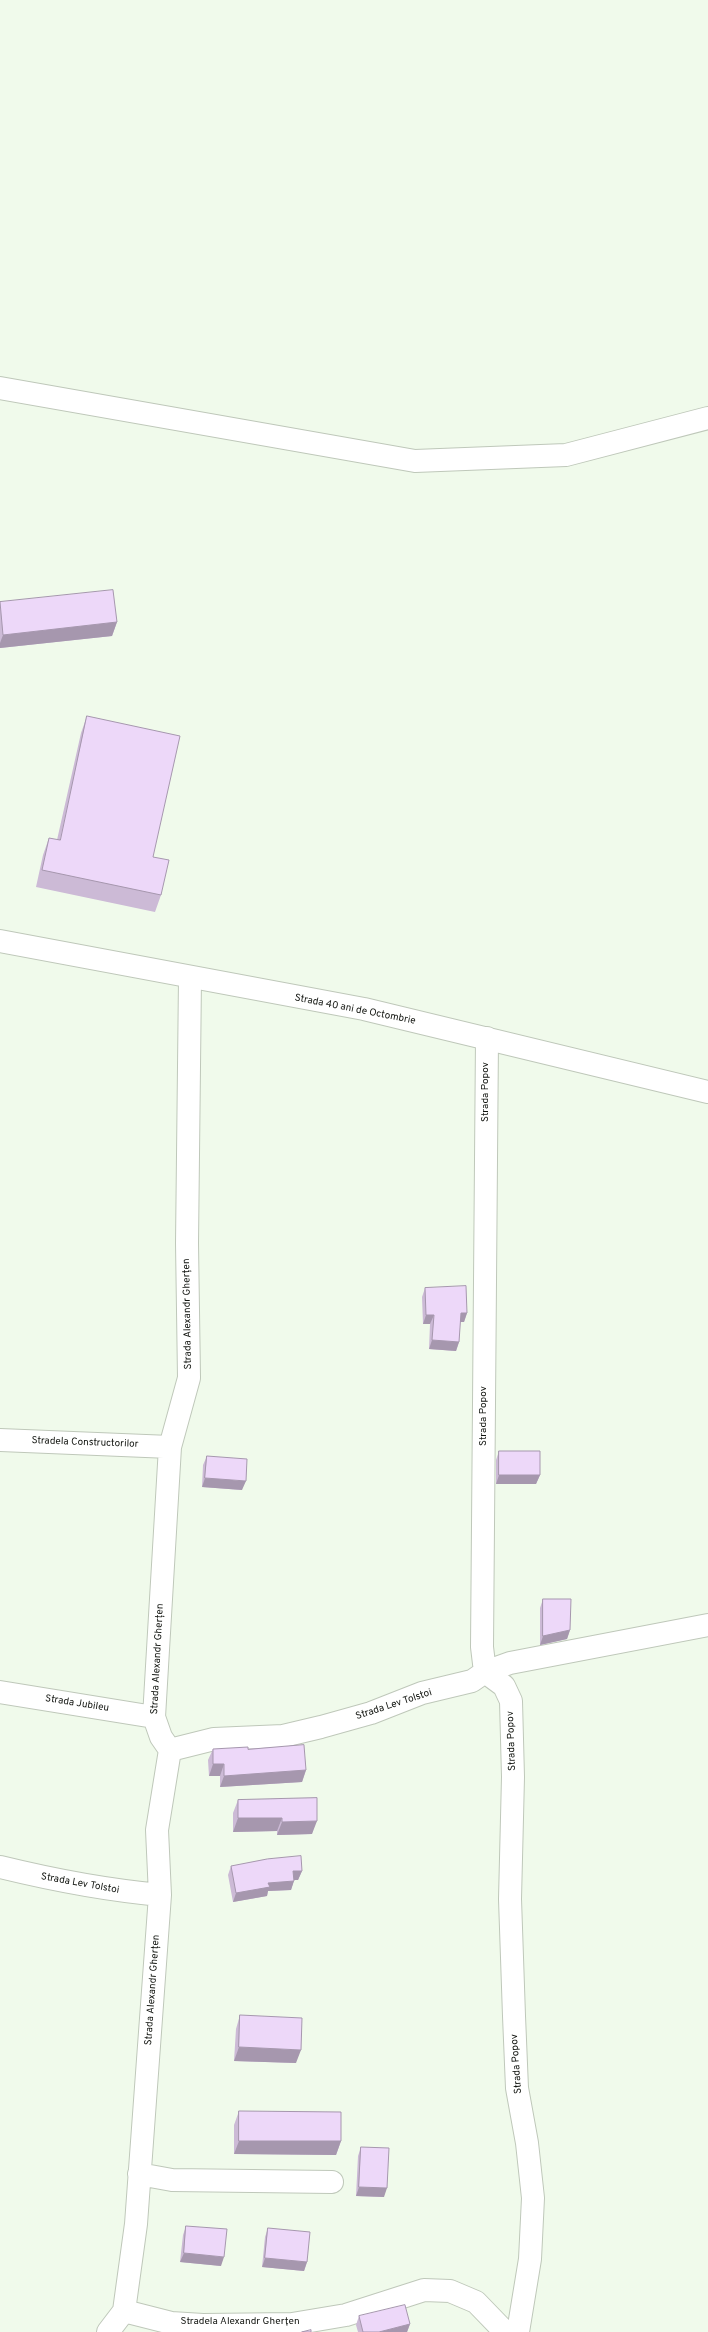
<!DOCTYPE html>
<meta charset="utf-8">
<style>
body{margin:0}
canvas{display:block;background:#f0faeb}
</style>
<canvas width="708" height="2332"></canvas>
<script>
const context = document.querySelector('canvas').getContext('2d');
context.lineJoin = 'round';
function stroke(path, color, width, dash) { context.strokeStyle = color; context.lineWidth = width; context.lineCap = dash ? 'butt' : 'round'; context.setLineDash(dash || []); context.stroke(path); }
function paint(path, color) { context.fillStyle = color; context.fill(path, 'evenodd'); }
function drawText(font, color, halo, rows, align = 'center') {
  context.font = font + ' Overpass,sans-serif'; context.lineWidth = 3; context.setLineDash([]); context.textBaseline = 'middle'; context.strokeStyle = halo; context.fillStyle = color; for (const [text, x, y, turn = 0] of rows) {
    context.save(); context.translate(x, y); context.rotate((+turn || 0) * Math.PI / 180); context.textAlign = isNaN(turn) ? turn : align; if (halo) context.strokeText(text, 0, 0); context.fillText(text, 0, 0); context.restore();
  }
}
const minor = new Path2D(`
 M0 388 415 461 566 455 708 418
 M0 941 364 1009 708 1092
 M487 1038 482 1647 485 1672 504 1686 511 1701 513 1777 510 1899 514 2016 517 2088 527 2143 533 2198 530 2259 518 2332
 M0 1440 170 1447
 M0 1692 154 1717
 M170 1750 214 1739 283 1736 321 1727 371 1713 422 1693 472 1681 485 1672 510 1663 708 1625
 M0 1867C53 1880 106 1890 160 1895
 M139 2174 172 2180 332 2182
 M124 2311 171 2323 203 2325 292 2324 346 2315 424 2290 450 2291 476 2302 505 2332
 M108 2332 124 2311 136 2224 160 1895 157 1830 170 1750 161 1737 154 1717 170 1447 189 1378 187 1243 190 978`);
const wall = new Path2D(`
 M0 602 117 622 112 636 0 648Z
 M87 716 153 857 161 895 155 912 36 887 43 855 49 838 57 840 81 733Z
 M425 1288 467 1313 464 1322H460L459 1342 456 1351 429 1349 430 1324H423L422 1297Z
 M499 1451 540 1475 536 1484H496V1460Z
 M207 1456 242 1490 202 1487 203 1465Z
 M543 1599 570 1630 567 1639 540 1645V1608Z
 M213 1749H248L306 1770 302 1782 220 1787V1776H209L208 1760Z
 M317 1798 312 1834 277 1835V1831L233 1832V1813L238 1800Z
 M231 1866 302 1871 298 1880H294L291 1890 268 1891 267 1896 233 1902 228 1875Z
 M240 2015 296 2063 234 2061 236 2029Z
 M239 2111 341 2141 336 2155 234 2154V2125Z
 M361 2147 384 2197 356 2196 358 2156Z
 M186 2226 221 2266 180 2262 183 2235Z
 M268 2228 307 2262 304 2271 262 2267 265 2237Z
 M359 2316 410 2324 407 2332H358L356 2325Z`);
const shadedWall = new Path2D(`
 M117 622 112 636 0 648V643L3 635Z
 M461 1313H467L464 1322H457Z
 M426 1315H434L430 1324H423Z
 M432 1340 459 1342 456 1351 429 1349Z
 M499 1475H540L536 1484H496Z
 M205 1478 246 1481 242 1490 202 1487Z
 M570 1630 567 1639 540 1645 543 1636Z
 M213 1764H224L220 1776H209Z
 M306 1770 302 1782 220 1787 224 1776Z
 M238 1818H282L277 1831 233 1832Z
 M317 1821 312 1834 277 1835 282 1822Z
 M293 1871H302L298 1880H290Z
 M294 1881 291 1890 268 1891 267 1896 233 1902 236 1893 268 1883Z
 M239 2047 301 2050 296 2063 234 2061Z
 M239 2141H341L336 2155 234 2154Z
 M359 2187 387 2188 384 2197 356 2196Z
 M184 2253 224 2257 221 2266 180 2262Z
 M265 2258 307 2262 304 2271 262 2267Z
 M410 2324 407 2332H379Z`);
const building = new Path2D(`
 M113 590 117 622 3 635 0 602Z
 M87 716 180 736 153 857 169 860 161 895 42 870 49 838 60 840Z
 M466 1286 467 1313H461L459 1342 432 1340 434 1315H426L425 1288Z
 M499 1451H540V1475H499Z
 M207 1456 247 1459 246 1481 205 1478Z
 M543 1599H571L570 1630 543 1636Z
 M304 1745 306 1770 224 1776V1764H213V1749L248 1747V1749Z
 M317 1798V1821L282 1822V1818H238V1800Z
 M301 1856 302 1871H293L294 1881 268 1883 270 1887 236 1893 231 1866 267 1859Z
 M240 2015 302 2018 301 2050 239 2047Z
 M239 2111 341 2112V2141H239Z
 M361 2147 389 2148 387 2188 359 2187Z
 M186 2226 227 2229 224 2257 184 2253Z
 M268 2228 310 2232 307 2262 265 2258Z
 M405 2305 410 2324 379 2332H363L359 2316Z
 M311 2330V2332H302Z`);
const streetNames = [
 ["Strada 40 ani de Octombrie",355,1010,11],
 ["Strada Popov",486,1092,-90],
 ["Strada Alexandr Gherțen",188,1314,-91],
 ["Strada Popov",484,1416,-90],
 ["Stradela Constructorilor",85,1443,2],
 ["Strada Alexandr Gherțen",158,1659,-87],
 ["Strada Jubileu",77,1704,9],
 ["Strada Lev Tolstoi",394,1705,-18],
 ["Strada Popov",512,1741,-92],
 ["Strada Lev Tolstoi",80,1884,10],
 ["Strada Alexandr Gherțen",153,1990,-86],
 ["Strada Popov",517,2064,-94],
 ["Stradela Alexandr Gherțen",240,2322]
];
stroke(minor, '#bfc8ba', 24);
stroke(minor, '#fff', 22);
paint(wall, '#ccbad6');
paint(shadedWall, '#a697ae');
paint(building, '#edd8f9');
stroke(building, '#a697ae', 1);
drawText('10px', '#10130e', '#fff', streetNames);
</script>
